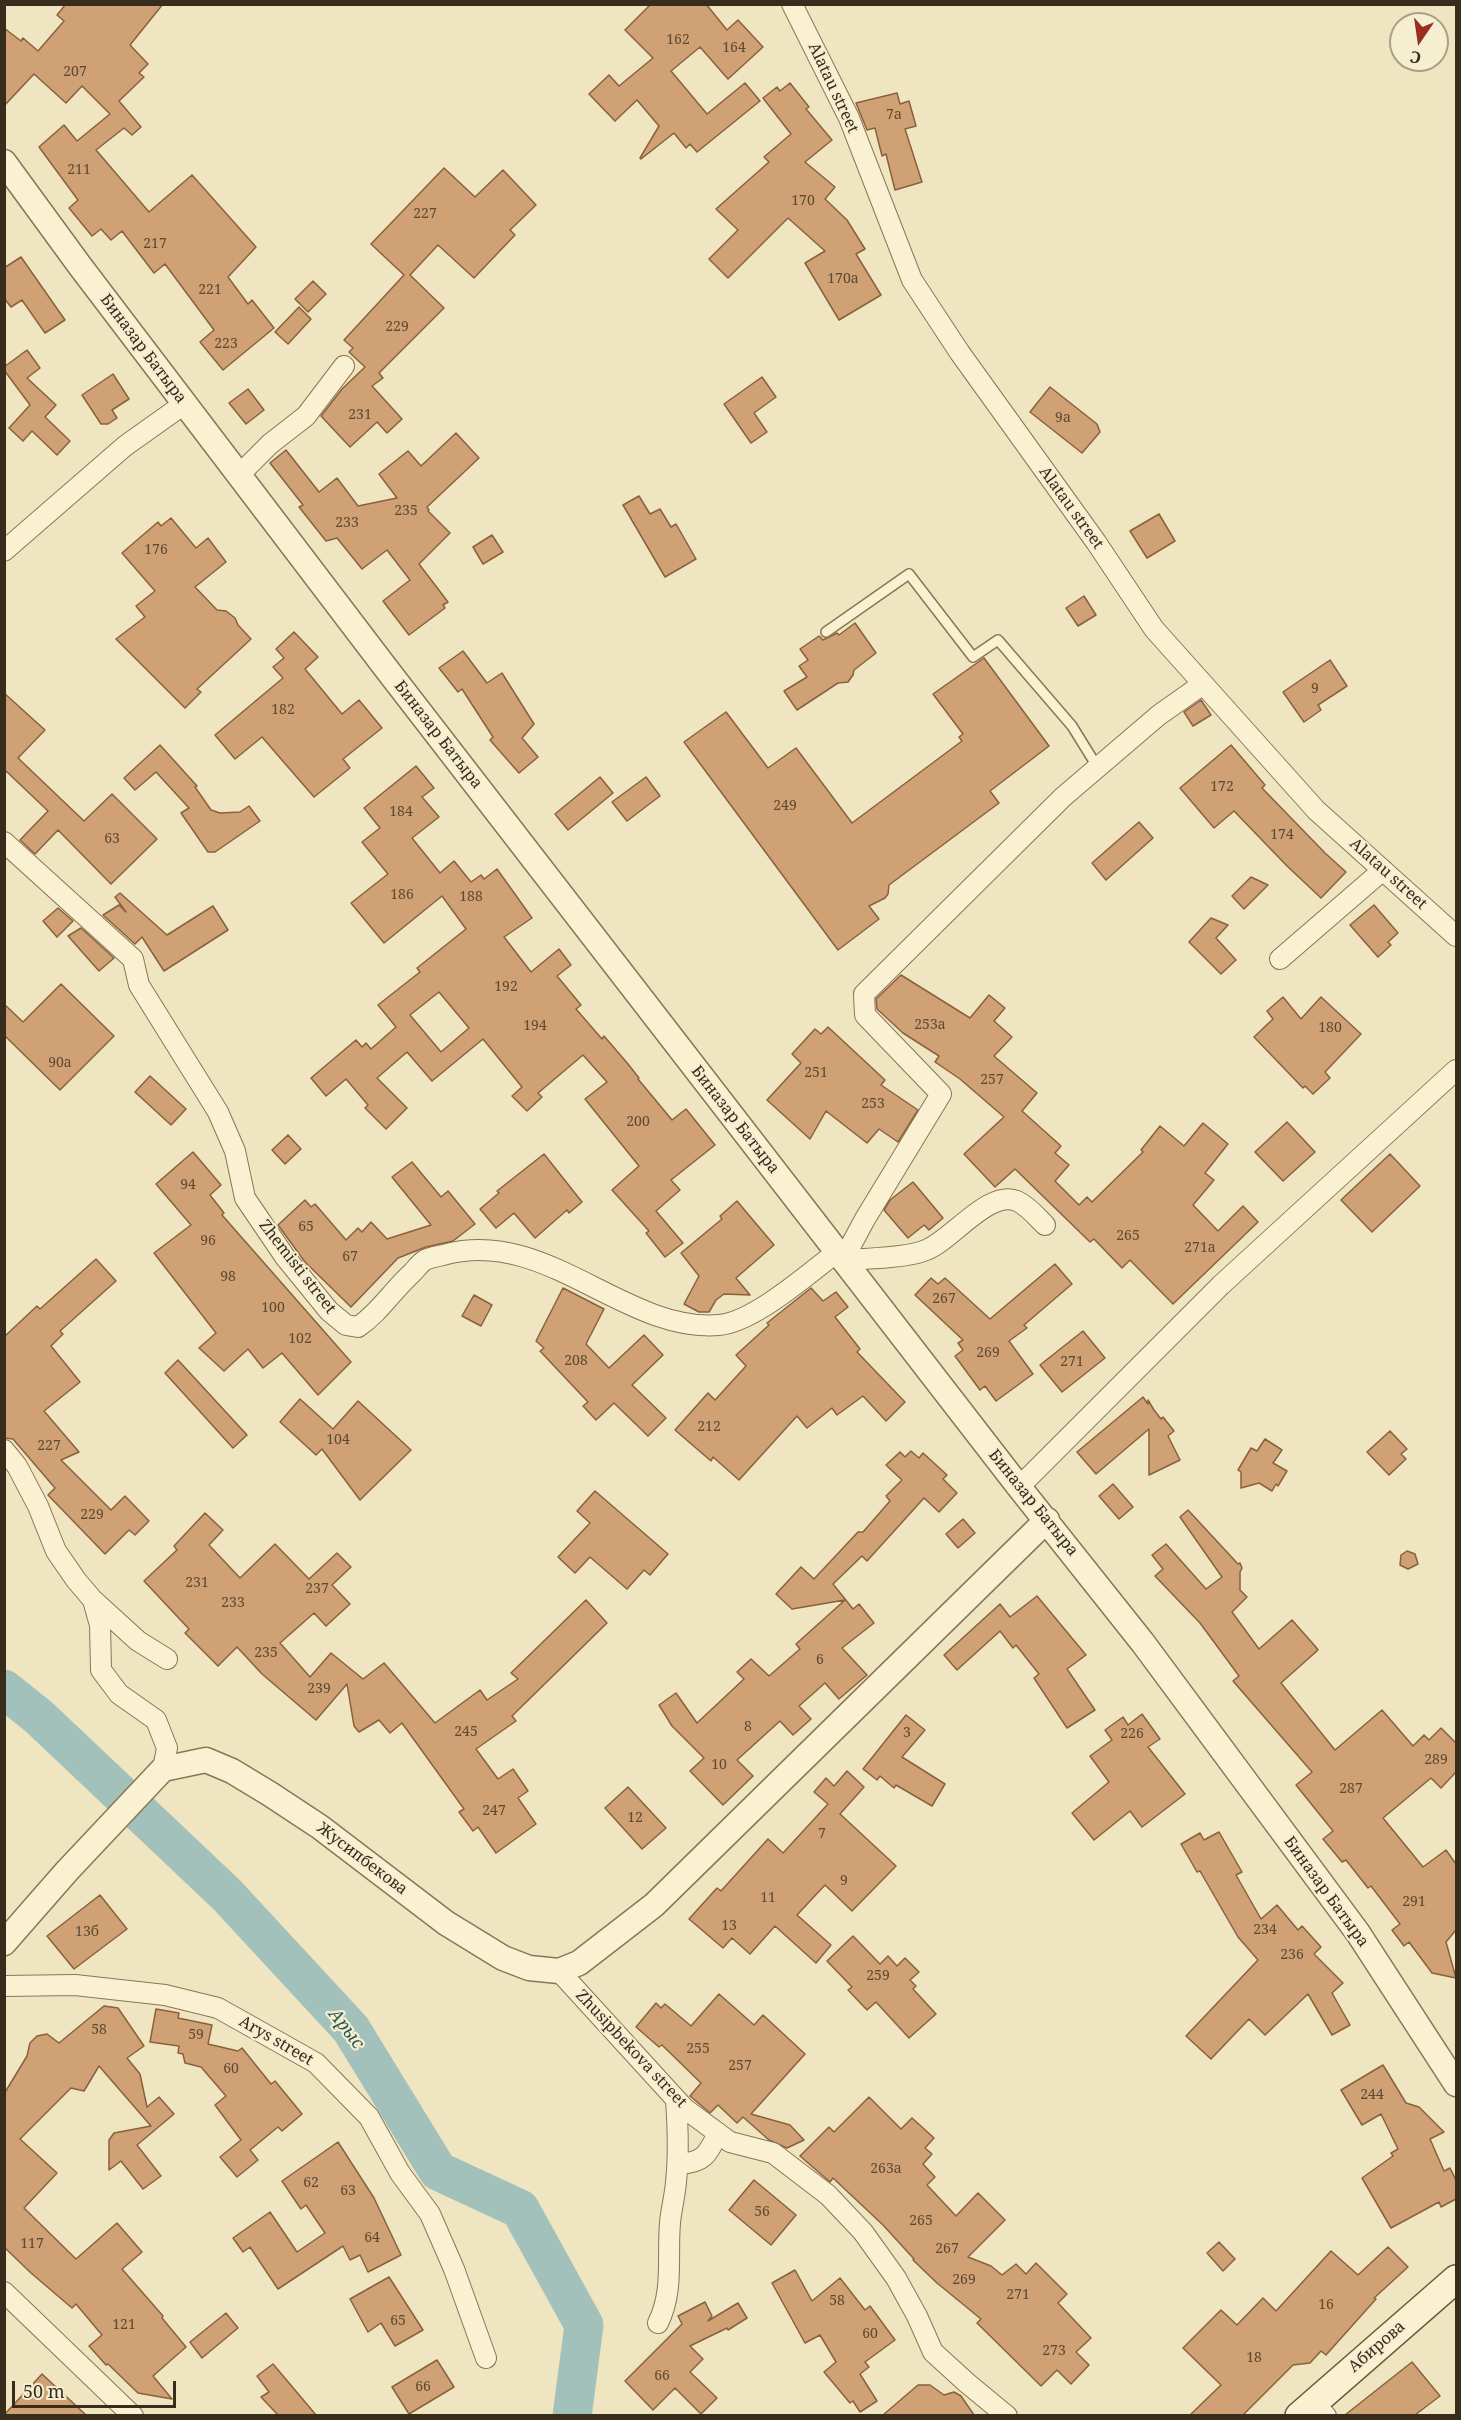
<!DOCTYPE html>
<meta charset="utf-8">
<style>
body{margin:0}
#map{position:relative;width:1461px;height:2420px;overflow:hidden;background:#efe5c0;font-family:"Noto Serif",serif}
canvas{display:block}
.frame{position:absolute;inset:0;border:6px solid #382c1c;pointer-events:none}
.north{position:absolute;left:1389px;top:12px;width:60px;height:60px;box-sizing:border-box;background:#f6eed0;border:2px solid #aaa088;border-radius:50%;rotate:193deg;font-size:16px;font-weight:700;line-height:24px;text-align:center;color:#382c1c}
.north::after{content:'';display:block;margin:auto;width:21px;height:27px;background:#9a2e25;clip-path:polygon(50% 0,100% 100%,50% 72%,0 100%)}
.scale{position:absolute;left:12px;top:2381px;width:164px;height:27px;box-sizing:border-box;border:3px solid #382c1c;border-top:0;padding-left:8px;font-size:18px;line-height:21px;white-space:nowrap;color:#382c1c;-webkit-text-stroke:4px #f6eed0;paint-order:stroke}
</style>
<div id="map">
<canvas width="1461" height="2420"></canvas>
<div class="frame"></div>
<div class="north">С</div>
<div class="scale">50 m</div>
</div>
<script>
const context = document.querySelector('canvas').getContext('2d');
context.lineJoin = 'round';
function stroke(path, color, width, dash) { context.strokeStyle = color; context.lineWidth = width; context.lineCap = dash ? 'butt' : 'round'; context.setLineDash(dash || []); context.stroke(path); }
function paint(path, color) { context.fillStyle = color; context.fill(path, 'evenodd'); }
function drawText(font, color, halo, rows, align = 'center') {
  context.font = font + ' "Noto Serif",serif'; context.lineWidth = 4.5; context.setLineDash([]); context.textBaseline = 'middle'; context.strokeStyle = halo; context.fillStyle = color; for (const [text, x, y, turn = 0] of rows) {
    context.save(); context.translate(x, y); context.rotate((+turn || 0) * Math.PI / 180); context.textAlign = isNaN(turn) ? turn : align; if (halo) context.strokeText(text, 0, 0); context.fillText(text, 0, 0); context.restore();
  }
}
const river = new Path2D(`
 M4 1689 39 1717 227 1895 351 2029 438 2171 520 2209 584 2325 572 2416`);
const building = new Path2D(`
 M66 4H163L130 45 148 64 139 73 144 77 119 101 141 127 132 135 124 128 96 150 149 212 192 175 256 247 228 277 248 304 252 300 274 328 223 370 200 342 214 330 165 264 154 273 122 231 111 240 101 229 92 236 69 208 78 200 39 147 64 125 77 141 110 114 82 86 66 103 34 74 4 106V28L21 41 23 38 38 51 64 21 57 15Z
 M651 4H706L727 30 738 20 763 47 728 79 700 47 671 71 707 114 745 83 760 101 697 152 690 144 686 148 674 133 641 159 640 158 659 126 637 100 615 121 589 94 609 75 619 86 653 58 625 30Z
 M790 83 809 107 806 109 832 140 805 162 835 187 825 199 847 220 865 249 856 254 881 295 839 320 805 263 825 251 788 218 728 278 709 259 738 230 716 209 769 162 764 157 791 134 763 98 777 87 780 91Z
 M897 93 900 104 909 101 916 126 905 129 922 182 895 190 886 154 882 156 875 128 867 130 856 103Z
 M444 168 475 197 503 170 536 205 510 230 515 235 474 278 438 245 410 275 444 308 379 373 383 378 372 386 402 419 387 433 377 422 350 447 321 416 342 389 365 367 349 352 353 348 344 340 404 275 371 244Z
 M21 257 65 320 45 333 22 300 11 307 4 298V268Z
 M313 281 326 294 308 312 295 299Z
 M299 307 311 319 288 344 275 332Z
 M27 350 40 368 27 378 56 405 45 417 70 441 57 455 32 431 23 441 9 428 30 405 4 370V367Z
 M113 374 129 399 112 410 117 418 108 424H101L82 395Z
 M762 377 776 397 754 413 767 432 751 443 724 404Z
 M1050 387 1097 424 1100 432 1082 453 1030 412Z
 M248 389 264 410 246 424 229 403Z
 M456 433 479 458 427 507 429 510 428 511 450 533 419 564 448 602 443 605 445 608 409 635 383 601 410 580 387 550 362 569 337 538 326 541 299 507 303 505 270 463 286 450 319 492 337 478 358 506 397 498 379 474 408 451 421 466Z
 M639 496 650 514 660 509 671 527 676 524 696 559 665 577 623 505Z
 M1159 514 1175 541 1147 558 1130 531Z
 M171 518 196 548 208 538 226 562 195 587 217 610 226 611 235 618 238 625 251 639 197 689 201 692 185 708 116 639 145 617 136 606 155 591 122 553 158 522 161 526Z
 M492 535 503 552 483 564 473 547Z
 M1084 596 1096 615 1078 626 1066 608Z
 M855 623 876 653 854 670 853 675 848 682 838 683 797 710 784 691 807 677 799 666 808 660 800 649 819 636 823 640 837 633 839 635Z
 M294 632 318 657 305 669 342 714 359 700 382 728 343 759 350 768 314 797 262 737 235 759 215 735 283 678 273 667 284 658 276 649Z
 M463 651 487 683 502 673 534 724 522 738 538 757 519 773 490 740 493 737 462 689 458 692 439 668Z
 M984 658 1049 746 990 791 999 803 889 885 888 894 885 898 869 906 879 919 838 950 684 742 726 712 768 768 796 748 852 823 962 741 959 737 963 734 933 694Z
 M1330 660 1347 686 1318 705 1321 710 1304 722 1283 692Z
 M4 693 45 730 18 758 84 821 112 794 157 839 111 884 58 830 35 854 20 840 48 811 6 771 4 773Z
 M1201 700 1211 715 1193 726 1184 712Z
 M160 745 197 786 195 787 211 810 220 813 240 812 249 806 260 821 215 852H208L181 813 189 808 156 772 135 790 124 778Z
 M1231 745 1265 785 1262 788 1325 853 1346 872 1321 898 1287 866 1234 811 1214 828 1180 788Z
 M416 766 434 788 422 797 439 817 412 838 440 873 454 861 471 882 481 875 484 879 497 869 532 918 504 937 531 972 559 949 571 965 557 976 581 1005 576 1009 602 1039 604 1036 628 1064 639 1078 638 1079 672 1120 686 1109 715 1145 671 1180 680 1190 656 1211 683 1243 665 1257 646 1233 649 1231 612 1190 639 1166 585 1099 607 1082 583 1055 538 1093 542 1097 527 1111 512 1096 522 1087 483 1039 432 1081 407 1052 377 1078 407 1108 386 1129 365 1108 368 1105 346 1079 326 1096 311 1078 356 1040 362 1047 366 1043 371 1049 396 1027 378 1005 420 972 417 968 466 929 442 896 384 943 351 903 388 874 362 842 380 828 364 808ZM439 992 469 1028 441 1052 410 1015Z
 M600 777 613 793 568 830 555 814Z
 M646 777 660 796 627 821 612 802Z
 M1139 822 1153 838 1106 880 1092 863Z
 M1251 877 1268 885 1244 909 1232 896Z
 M120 893 167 935 213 906 228 930 164 971 142 937 135 944 103 915 119 905 126 912 115 897Z
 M1374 905 1398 933 1388 942 1391 945 1378 957 1350 925Z
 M58 908 73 921 57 937 43 921Z
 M1211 918 1228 925 1216 938 1236 960 1221 974 1189 942Z
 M81 928 114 958 99 971 68 936Z
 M901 975 970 1018 989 995 1005 1008 994 1021 1012 1037 994 1056 1037 1093 1022 1111 1061 1146 1055 1153 1069 1165 1055 1181 1079 1205 1087 1197 1092 1202 1143 1152 1141 1150 1160 1126 1184 1146 1203 1123 1228 1144 1205 1173 1214 1180 1193 1205 1218 1231 1243 1206 1258 1222 1173 1304 1130 1260 1122 1268 1094 1239 1090 1242 1015 1169 995 1187 964 1154 1004 1117 960 1079 935 1062 939 1056 903 1033 877 1009 876 999Z
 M61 984 114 1036 60 1090 4 1035V1004L23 1022Z
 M1283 997 1301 1019 1321 997 1361 1034 1325 1072 1330 1078 1313 1094 1305 1086 1303 1088 1254 1037 1273 1019 1267 1011Z
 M828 1027 885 1080 881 1085 918 1110 898 1142 879 1129 867 1143 826 1111 810 1139 767 1100 801 1063 792 1054 815 1029 821 1034Z
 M150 1076 186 1109 171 1125 135 1092Z
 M1287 1122 1315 1152 1283 1181 1255 1152Z
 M288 1135 301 1149 285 1164 272 1150Z
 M193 1152 221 1185 210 1195 224 1213 222 1215 351 1362 318 1395 282 1353 263 1368 248 1349 224 1371 199 1348 216 1333 154 1253 191 1225 156 1184Z
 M544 1154 582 1202 569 1213 567 1210 535 1238 514 1213 496 1228 480 1209 499 1193 497 1191Z
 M1390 1154 1420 1186 1372 1232 1341 1200Z
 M412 1162 441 1197 448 1191 475 1224 453 1241 426 1247 398 1258 351 1307 305 1262 278 1225 305 1200 311 1207 315 1204 346 1240 358 1228 362 1232 371 1222 387 1239 431 1225 392 1177Z
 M913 1182 943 1218 929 1230 924 1225 908 1238 884 1210 890 1200Z
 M737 1201 774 1245 736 1278 750 1295 724 1294 716 1300 709 1312H699L684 1304 699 1276 681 1253 722 1219 720 1216Z
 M96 1259 116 1281 60 1331 63 1334 51 1346 80 1382 44 1411 79 1452 61 1460 111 1510 125 1496 149 1521 135 1535 129 1530 105 1554 48 1495 55 1488 13 1439 4 1438V1337L37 1306 40 1309Z
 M1055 1264 1072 1284 1024 1325 1027 1328 1009 1341 1033 1374 996 1401 985 1386 980 1390 955 1356 963 1350 958 1343 963 1340 915 1295 931 1278 938 1284 945 1278 990 1319Z
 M563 1288 604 1309 586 1344 609 1368 644 1335 663 1355 632 1385 666 1418 648 1436 614 1403 596 1420 583 1406 588 1402 540 1351 544 1348 536 1341Z
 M811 1288 823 1301 836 1292 848 1307 835 1317 860 1349 857 1352 905 1402 886 1421 863 1396 837 1415 832 1408 807 1428 797 1416 739 1480 713 1457 711 1461 675 1430 708 1393 715 1400 746 1366 736 1355 769 1325 767 1323Z
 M474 1295 492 1305 481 1326 462 1316Z
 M1083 1331 1105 1358 1062 1392 1040 1365Z
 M178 1360 247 1435 233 1448 165 1373Z
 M1143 1397 1148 1404V1400L1154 1410 1161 1419 1163 1417 1174 1431 1168 1436 1180 1460 1149 1475V1429L1096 1474 1077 1452Z
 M300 1399 333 1429 358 1401 411 1450 360 1500 322 1449 316 1455 280 1422Z
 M1390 1431 1407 1449 1401 1454 1406 1459 1389 1475 1367 1452Z
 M1265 1439 1282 1450 1273 1463 1287 1471 1278 1486 1276 1484 1272 1491 1259 1483 1241 1488V1472L1238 1470 1251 1448 1257 1451Z
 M911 1451 919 1458 923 1453 947 1475 943 1479 957 1493 939 1512 924 1498 867 1561 862 1556 833 1584 853 1609 859 1604 874 1623 842 1648 867 1675 839 1699 825 1683 799 1706 811 1719 793 1735 780 1721 737 1760 753 1776 723 1805 690 1771 704 1758 672 1726 659 1705 676 1693 697 1723 744 1679 737 1672 751 1659 769 1676 800 1649 796 1644 845 1600 792 1609 776 1594 801 1567 814 1579 858 1532H863L890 1501 886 1496 902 1480 886 1465 900 1452 905 1457Z
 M1113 1484 1133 1507 1119 1519 1099 1496Z
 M595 1491 668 1554 650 1575 644 1570 627 1589 590 1557 575 1573 558 1557 590 1523 577 1511Z
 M1188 1510 1238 1564 1240 1563 1242 1568 1240 1572V1590L1247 1597 1232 1612 1259 1649 1292 1620 1315 1646 1318 1650 1281 1683 1335 1750 1382 1710 1413 1746 1424 1735 1429 1740 1441 1728 1456 1743V1772L1441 1788 1431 1778 1383 1818 1423 1867 1446 1850 1456 1864V1930L1446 1942 1456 1978 1432 1973 1409 1942 1404 1946 1392 1930 1400 1924 1371 1886 1368 1888 1346 1860 1342 1862 1323 1839 1333 1831 1296 1785 1312 1772 1233 1681 1239 1676 1200 1623 1155 1576 1163 1569 1152 1555 1166 1544 1206 1589 1222 1577 1180 1517Z
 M205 1513 223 1530 209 1545 240 1578 275 1544 309 1579 337 1553 351 1567 332 1585 350 1604 326 1626 314 1613 280 1643 310 1677 331 1653 363 1679 384 1663 435 1723 480 1690 487 1700 518 1679 511 1673 586 1600 607 1623 512 1716 516 1721 476 1749 498 1779 513 1769 528 1791 518 1798 536 1824 496 1853 478 1827 473 1831 459 1812 464 1809 402 1723 390 1733 379 1720 359 1732 354 1726 347 1684 316 1720 262 1674 237 1647 218 1666 185 1633 189 1629 144 1581 177 1550 174 1546Z
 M963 1519 975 1533 958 1548 946 1534Z
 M1407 1551 1415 1554 1418 1564 1408 1569 1400 1565 1401 1555Z
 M1037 1596 1086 1655 1067 1669 1095 1710 1067 1728 1034 1678 1039 1674 1016 1645 1013 1648 1000 1631 957 1670 944 1655 1000 1604 1010 1617Z
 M1142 1714 1160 1739 1148 1747 1185 1794 1142 1827 1130 1811 1094 1840 1072 1813 1109 1782 1090 1756 1112 1740 1105 1730 1123 1717 1128 1725Z
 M906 1715 925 1730 902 1757 945 1784 932 1806 896 1785 894 1788 880 1776 877 1780 863 1769Z
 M847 1771 864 1787 840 1814 896 1866 852 1911 825 1885 797 1915 831 1945 816 1963 775 1926 750 1954 732 1938 723 1948 689 1919 717 1888 721 1891 768 1839 783 1853 828 1804 814 1792 826 1778 834 1786Z
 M628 1787 666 1828 642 1849 605 1808Z
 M1219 1832 1242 1872 1236 1875 1261 1919 1277 1905 1298 1930 1302 1926 1321 1947 1314 1954 1343 1983 1332 1993 1350 2025 1332 2035 1308 1994 1265 2035 1249 2019 1211 2059 1186 2036 1258 1960 1238 1937 1200 1871 1197 1872 1181 1844 1200 1833 1204 1840Z
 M100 1895 127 1929 74 1969 47 1936Z
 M853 1936 880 1964 888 1956 897 1966 905 1958 919 1972 910 1980 916 1986 913 1989 936 2014 909 2038 876 2002 867 2010 848 1990 852 1987 827 1961Z
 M719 1994 754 2025 763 2015 805 2054 751 2114 790 2125 804 2140 787 2148 769 2140 743 2117 737 2123 718 2105 710 2113 690 2096 701 2083 662 2045 659 2047 636 2027 656 2003 661 2008 665 2004 691 2026Z
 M104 2006 118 2008 144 2046 127 2058 140 2074 147 2107 159 2097 174 2114 137 2145 161 2176 143 2189 121 2161 109 2170V2140L114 2133 151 2126 99 2066 84 2091 71 2088 20 2139 57 2173 24 2208 76 2259 117 2223 142 2252 122 2269 163 2316 162 2318 186 2347 153 2376 172 2399 138 2393 108 2364 106 2365 89 2346 102 2335 76 2304 72 2308 31 2273 4 2247V2094L27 2056 30 2043 37 2036 47 2034 59 2043Z
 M156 2009 179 2013 178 2018 212 2025 208 2044 238 2051 242 2048 271 2084 275 2081 302 2114 282 2131 278 2127 250 2150 258 2160 237 2177 220 2157 241 2140 215 2105 226 2096 201 2067 185 2063 183 2054 178 2053 179 2046 150 2042Z
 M1383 2065 1406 2103 1419 2107 1444 2132 1430 2139 1444 2171 1450 2168 1456 2180V2199L1441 2207 1439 2202 1391 2228 1362 2178 1393 2156 1391 2153 1398 2149 1381 2114 1362 2125 1341 2090Z
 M869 2097 901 2129 912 2118 934 2138 925 2148 932 2154 923 2164 935 2177 927 2185 956 2216 978 2193 1005 2220 968 2257 991 2266 1002 2275 1016 2264 1026 2274 1036 2263 1067 2294 1058 2303 1091 2338 1076 2352 1089 2365 1071 2384 1057 2370 1041 2386 977 2323 981 2319 937 2283 913 2260 914 2259 883 2225 833 2178 830 2182 800 2156 829 2127 834 2132Z
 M338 2142 374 2198 401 2255 368 2272 360 2255 350 2260 343 2246 278 2289 250 2247 243 2252 233 2238 270 2212 297 2252 325 2233 306 2205 301 2209 282 2181Z
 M754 2180 796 2215 771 2245 729 2210Z
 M1219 2242 1235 2259 1223 2271 1207 2253Z
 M1388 2247 1408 2267 1374 2298 1376 2299 1326 2355 1321 2351 1310 2363 1293 2365 1243 2415H1190L1221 2385 1183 2348 1221 2310 1237 2325 1263 2298 1276 2311 1331 2251 1358 2275Z
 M795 2270 812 2301 840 2278 865 2310 870 2306 895 2340 865 2362 869 2367 860 2374 877 2401 860 2412 853 2401 850 2403 824 2372 836 2362 820 2335 805 2343 772 2283Z
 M389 2277 423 2330 395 2346 381 2323 368 2332 350 2299Z
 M705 2302 712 2316 708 2321 738 2303 747 2318 728 2330 727 2328 690 2346 703 2359 690 2372 717 2398 701 2414 675 2388 653 2410 625 2381 682 2324 678 2316Z
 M226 2313 238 2328 202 2358 190 2342Z
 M437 2360 454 2387 409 2414 392 2387Z
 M1412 2362 1440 2396 1415 2415H1345Z
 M273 2364 316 2415H278L261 2397 269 2392 257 2376Z
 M42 2374 86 2415H4Z
 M918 2385H930L944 2395 954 2392 961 2396 974 2415H883Z`);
const service = new Path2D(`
 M826 632 909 574 973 657 998 640 1072 726 1098 768`);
const minor = new Path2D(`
 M792 4 849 118 912 280 960 353 1096 542 1154 629 1316 810 1456 936
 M239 475 270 444 306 416 344 366
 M4 551 125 446 184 404
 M4 842 133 959 139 985 218 1112 235 1151 245 1198 285 1257 329 1311 346 1325 358 1327C379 1313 393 1290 412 1273 416 1269 420 1263 425 1260 431 1257 440 1256 447 1254 546 1228 626 1333 719 1325 754 1322 808 1274 837 1252
 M1280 959 1383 870
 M843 1260 865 1219 941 1094 865 1015 864 994 1063 797 1159 715 1203 684
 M843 1260C864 1259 908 1258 926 1250 952 1240 989 1189 1017 1201 1028 1206 1037 1217 1045 1225
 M4 1450 17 1466 38 1506 56 1551 76 1580 93 1600 100 1625 101 1670 119 1694 156 1720 167 1748 163 1769
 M1019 1487 1221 1285 1456 1070
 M93 1600 138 1641 167 1659
 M559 1971 684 2108 730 2142 773 2153 828 2195 863 2232 896 2278 917 2316 933 2352 967 2383 1007 2416
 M4 1986 75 1985 165 1995 218 2008 316 2063 369 2117 400 2173 430 2214 454 2269 486 2358
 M678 2164C703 2163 708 2155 718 2133
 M4 2292 133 2416
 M658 2323C674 2291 667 2258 670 2223 671 2210 675 2196 676 2182 679 2154 678 2128 676 2100
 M1313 2403 1326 2416`);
const tertiary = new Path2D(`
 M4 162 80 266 385 667 1019 1487 1143 1643 1358 1933 1456 2084
 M4 1943 67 1871 163 1769 206 1760 232 1771 270 1794 320 1827 446 1923 503 1958 529 1968 559 1971 579 1963 654 1905 1047 1520`);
const secondary = new Path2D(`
 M1299 2416 1456 2279`);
const numberNames = [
 ["162",678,40],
 ["164",734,48],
 ["207",75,72],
 ["7а",894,115],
 ["211",79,170],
 ["170",803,201],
 ["227",425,214],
 ["217",155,244],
 ["170а",843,279],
 ["221",210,290],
 ["229",397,327],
 ["223",226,344],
 ["231",360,415],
 ["9а",1063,418],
 ["235",406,511],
 ["233",347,523],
 ["176",156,550],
 ["9",1315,689],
 ["182",283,710],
 ["172",1222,787],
 ["249",785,806],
 ["184",401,812],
 ["174",1282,835],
 ["63",112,839],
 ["186",402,895],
 ["188",471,897],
 ["192",506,987],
 ["253а",930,1025],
 ["194",535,1026],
 ["180",1330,1028],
 ["90а",60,1063],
 ["251",816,1073],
 ["257",992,1080],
 ["253",873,1104],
 ["200",638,1122],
 ["94",188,1185],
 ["65",306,1227],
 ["265",1128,1236],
 ["96",208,1241],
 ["271а",1200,1248],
 ["67",350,1257],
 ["98",228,1277],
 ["267",944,1299],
 ["100",273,1308],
 ["102",300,1339],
 ["269",988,1353],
 ["208",576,1361],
 ["271",1072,1362],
 ["212",709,1427],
 ["104",338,1440],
 ["227",49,1446],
 ["229",92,1515],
 ["231",197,1583],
 ["237",317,1589],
 ["233",233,1603],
 ["235",266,1653],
 ["6",820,1660],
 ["239",319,1689],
 ["8",748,1727],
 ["245",466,1732],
 ["3",907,1733],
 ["226",1132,1734],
 ["289",1436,1760],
 ["10",719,1765],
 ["287",1351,1789],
 ["247",494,1811],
 ["12",635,1818],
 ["7",822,1834],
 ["9",844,1881],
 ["11",768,1898],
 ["291",1414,1902],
 ["13",729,1926],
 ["234",1265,1930],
 ["13б",87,1932],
 ["236",1292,1955],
 ["259",878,1976],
 ["58",99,2030],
 ["59",196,2035],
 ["255",698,2049],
 ["257",740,2066],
 ["60",231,2069],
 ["244",1372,2095],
 ["263а",886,2169],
 ["62",311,2183],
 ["63",348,2191],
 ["56",762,2212],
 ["265",921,2221],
 ["64",372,2238],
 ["117",32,2244],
 ["267",947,2249],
 ["269",964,2280],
 ["271",1018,2295],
 ["58",837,2301],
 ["16",1326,2305],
 ["65",398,2321],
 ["121",124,2325],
 ["60",870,2334],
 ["273",1054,2351],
 ["18",1254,2358],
 ["66",662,2376],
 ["66",423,2387]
];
const streetNames = [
 ["Alatau street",833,88,65],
 ["Биназар Батыра",143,349,53],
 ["Alatau street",1071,508,54],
 ["Биназар Батыра",438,735,52],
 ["Alatau street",1388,874,42],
 ["Биназар Батыра",735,1120,52],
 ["Zhemisti street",297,1267,52],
 ["Биназар Батыра",1033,1503,51],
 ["Жусипбекова",362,1859,37],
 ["Биназар Батыра",1326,1892,54],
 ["Arys street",276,2041,30],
 ["Zhusipbekova street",631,2049,47],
 ["Абирова",1377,2347,-41]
];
const waterNames = [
 ["Арыс",346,2029,52]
];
stroke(river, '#a3c1bb', 39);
paint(building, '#cfa174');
stroke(building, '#89613c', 1.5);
stroke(service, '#897657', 12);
stroke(minor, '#897657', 22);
stroke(tertiary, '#897657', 27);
stroke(secondary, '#6b563b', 30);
stroke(service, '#faf1d3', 9);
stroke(minor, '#faf1d3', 20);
stroke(tertiary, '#faf1d3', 24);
stroke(secondary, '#faf1d3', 27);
drawText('14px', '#5e4932', null, numberNames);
drawText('16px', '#382c1c', '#f6eed0', streetNames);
drawText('italic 18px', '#2b5858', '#f6eed0', waterNames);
</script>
